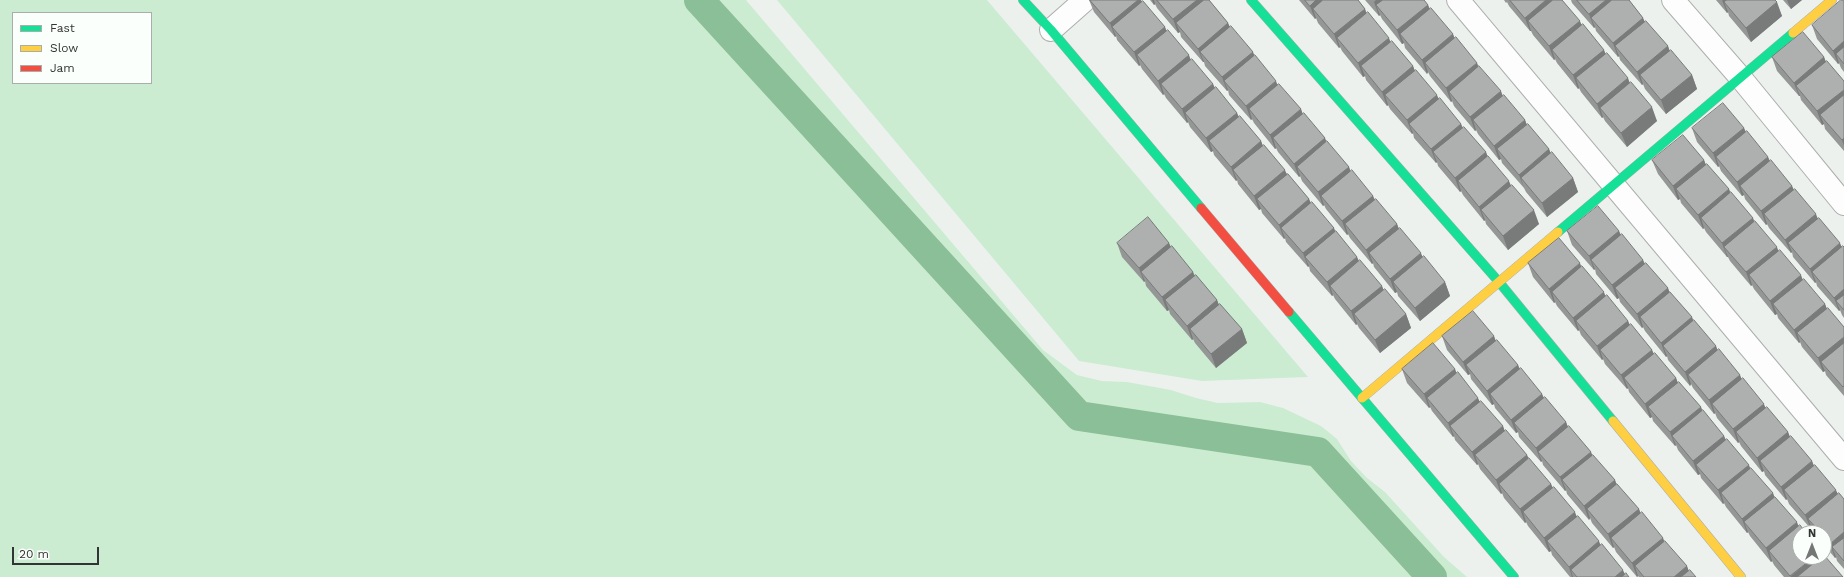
<!DOCTYPE html>
<style>
body{margin:0}
#map{position:relative;width:1844px;height:577px;overflow:hidden;background:#edf1ee;font-family:"Work Sans",sans-serif}
canvas{display:block}
.legend{position:absolute;left:12px;top:12px;width:140px;height:72px;box-sizing:border-box;background:#fafffb;border:1px solid #aaaeab;margin:0;padding:5px 7px;list-style:none;font-size:12px;color:#333534}
.legend li{display:flex;align-items:center;gap:8px;height:20px}
.legend b{width:20px;border:1px solid #aaaeab}
.north{position:absolute;left:1792px;top:525px;width:40px;height:40px;box-sizing:border-box;background:#fafffb;border:1px solid #aaaeab;border-radius:50%;rotate:0deg;font-size:11px;font-weight:700;line-height:16px;text-align:center;color:#333534}
.north::after{content:'';display:block;margin:auto;width:14px;height:18px;background:#747775;clip-path:polygon(50% 0,100% 100%,50% 72%,0 100%)}
.scale{position:absolute;left:12px;top:547px;width:87px;height:18px;box-sizing:border-box;border:2px solid #333534;border-top:0;padding-left:5px;font-size:12px;line-height:14px;white-space:nowrap;color:#333534;-webkit-text-stroke:3px #fafffb;paint-order:stroke}
</style>
<div id="map">
<canvas width="1844" height="577"></canvas>
<ul class="legend">
<li><b style="height:5px;background:#16e098"></b>Fast</li>
<li><b style="height:5px;background:#ffcf43"></b>Slow</li>
<li><b style="height:5px;background:#f24e42"></b>Jam</li>
</ul>
<div class="north">N</div>
<div class="scale">20 m</div>
</div>
<script>
const context = document.querySelector('canvas').getContext('2d');
context.lineJoin = 'round';
function paint(path, color) { context.fillStyle = color; context.fill(path, 'evenodd'); }
function stroke(path, color, width, dash) { context.strokeStyle = color; context.lineWidth = width; context.lineCap = dash ? 'butt' : 'round'; context.setLineDash(dash || []); context.stroke(path); }
const green = new Path2D(`
 M0 0H746L1043 350 1077 375 1102 381 1127 382 1171 390 1196 398 1218 403 1260 402 1283 408 1321 426 1337 439 1351 461 1367 478 1385 492 1444 557 1467 577H0ZM13 13H151V83H13Z
 M777 0H987L1308 377 1202 381 1079 361Z`);
const canal = new Path2D(`
 M699 0 1079 416 1318 452 1432 577`);
const street = new Path2D(`
 M1458 0 1844 459
 M1673 0 1740 77 1844 204
 M1051 30 1085 0`);
const fast = new Path2D(`
 M1023 0 1051 30 1201 208
 M1251 0 1499 282 1613 421
 M1558 232 1793 33
 M1289 312 1514 577`);
const slow = new Path2D(`
 M1793 33 1832 0
 M1362 398 1558 232
 M1613 421 1741 577`);
const jam = new Path2D(`
 M1201 208 1289 312`);
const wall = new Path2D(`
 M1089 0H1141L1142 2 1165 27 1166 31 1190 60 1213 84 1215 88 1237 113 1239 117 1261 141 1263 146 1309 199 1311 203 1334 228 1335 232 1357 257 1359 261 1382 286 1383 290 1406 314 1411 328 1380 353 1359 328 1357 324 1356 325 1335 299 1333 295 1332 296 1310 271 1309 266 1308 267 1286 242 1285 238 1284 239 1262 213 1261 209 1259 210 1238 184 1237 180 1236 181 1214 155 1213 151 1211 152 1190 127 1188 122 1187 123 1166 98 1164 94 1163 95 1142 69 1140 65 1139 66 1117 40 1116 36 1115 37 1094 12Z
 M1150 0H1209L1228 23 1230 27 1253 52 1254 56 1278 85 1301 109 1302 114 1325 138 1326 142 1349 167 1350 171 1373 196 1375 200 1397 224 1399 229 1423 257 1445 282 1450 296 1420 321 1398 296 1397 292 1395 293 1374 267 1373 263 1372 264 1350 238 1348 234 1347 235 1326 209 1324 205 1323 206 1302 181 1300 176 1299 177 1278 152 1276 148 1275 149 1254 123 1252 119 1251 120 1229 95 1228 90 1227 91 1205 66 1204 62H1203L1181 37 1180 32 1178 33 1157 8 1155 4 1154 5Z
 M1299 0H1358L1365 9 1366 13 1390 42 1413 66 1415 71 1439 99 1461 124 1463 128 1486 152 1487 157 1511 186 1539 224 1508 250 1486 224 1485 220 1484 221 1463 195 1461 191 1460 192 1438 166 1437 162 1436 163 1414 138 1413 133 1412 134 1390 109 1388 105 1387 106 1366 80 1365 76 1363 77 1342 51 1340 47 1339 48 1318 23 1316 18 1315 19Z
 M1365 0H1424L1428 5 1430 9 1453 34 1454 38 1477 63 1478 67 1502 96 1525 120 1527 125 1549 149 1551 154 1573 178 1578 192 1547 217 1526 192 1524 188 1502 163 1501 159 1499 160 1478 134 1476 130 1475 131 1454 106 1452 101 1451 102 1430 76 1428 72 1427 74 1405 48 1404 43 1402 44 1382 19 1380 15 1379 16Z
 M1504 0H1562L1582 25 1604 50 1605 54 1630 83 1657 121 1627 147 1605 121 1603 117 1602 118 1581 92 1579 88 1578 89 1557 63 1555 59 1554 60 1533 35 1531 31H1530L1509 6 1507 2 1506 3Z
 M1571 0H1629L1643 18 1645 22 1668 46 1669 51 1692 75 1697 89 1666 114 1645 89 1643 84 1642 85 1620 60 1619 56 1618 57 1596 31 1595 27 1594 28 1572 3Z
 M1716 0H1775L1782 16 1751 42 1729 16 1728 12 1727 13Z
 M1783 0H1802L1791 9Z
 M1844 2V72L1841 68 1839 63 1838 64 1817 39 1812 25Z
 M1772 57H1824L1826 62 1844 81V151L1825 129 1824 124 1822 125 1801 100 1800 96H1799L1777 71Z
 M1692 128H1744L1746 132 1768 157 1770 161 1792 186 1794 190 1842 247H1844V318L1842 315 1840 310 1839 311 1817 286 1816 282 1815 283 1793 257 1792 252 1791 253 1769 228 1767 224 1766 225 1745 199 1744 195 1742 196 1721 171 1719 166 1718 167 1697 142Z
 M1652 160H1704L1706 165 1729 189 1730 193 1753 218 1754 222 1802 280 1825 304 1827 309 1844 327V396L1826 375 1825 371 1823 372 1802 347 1800 342 1799 343 1778 318 1777 314 1775 315 1754 289 1752 285 1751 286 1730 261 1728 257H1727L1706 232 1704 228 1703 229 1681 203 1680 199 1678 200 1658 174Z
 M1567 231H1619L1621 235 1643 260 1645 264 1668 288 1669 292 1692 317 1693 322 1716 346 1717 350 1740 375 1741 379 1766 408 1788 432 1790 437 1812 461 1814 466 1838 494 1844 499V569L1837 561 1836 557 1835 558 1824 545V533H1814L1812 528 1811 529 1789 504 1787 499 1786 500 1765 475 1764 471 1762 472 1741 446 1739 442 1738 443 1717 418 1715 413 1714 414 1693 388 1691 384 1690 386 1668 360 1667 356 1666 357 1645 331 1643 327 1642 328 1620 302 1619 298 1617 299 1596 274 1595 269 1594 270 1572 245Z
 M1117 243H1169L1171 247 1193 272 1195 276 1217 300 1219 305 1242 329 1247 343 1216 368 1195 343 1193 339 1192 340 1170 314 1169 310 1167 311 1146 286 1145 281 1144 282 1122 257Z
 M1528 263 1582 267 1605 296 1628 321 1630 325 1652 350 1654 354 1676 378 1678 383 1701 407 1702 411 1724 436 1726 440 1750 469 1773 493 1774 498 1800 533 1843 577H1784L1774 565 1772 561 1771 562 1750 536 1748 532 1747 533 1726 507 1724 503 1723 504 1701 478 1700 474 1698 475 1678 450 1676 445 1675 446 1653 421 1652 417 1650 418 1629 392 1628 388 1627 389 1605 364 1603 359 1602 360 1581 335 1579 330 1578 331 1557 306 1555 302 1554 303 1533 277Z
 M1442 336H1494L1495 341 1518 365 1520 369 1542 394 1544 398 1566 422 1568 427 1591 452 1592 456 1615 480 1616 484 1639 509 1640 513 1663 538 1664 542 1687 566 1688 571 1696 577H1639L1638 576 1637 577 1616 552 1614 547 1613 548 1592 523 1590 518 1589 520 1567 494 1566 490 1565 491 1543 465 1542 461 1541 462 1519 437 1518 432 1516 433 1495 408 1494 404 1492 405 1471 379 1470 374 1468 375 1447 350Z
 M1402 369H1455L1456 373 1480 402 1503 426 1504 431 1527 455 1529 459 1551 484 1553 488 1625 574 1629 577H1570L1552 555 1551 551 1549 552 1528 526 1526 522 1525 523 1504 498 1502 493 1501 494 1480 469 1478 464 1477 465 1455 440 1454 436 1453 437 1432 411 1430 407 1429 408 1407 383Z`);
const shadedWall = new Path2D(`
 M1138 0H1141L1146 12 1112 27 1116 36 1115 37 1110 23Z
 M1152 0H1154L1155 4 1154 5Z
 M1197 0H1207L1176 23 1180 32 1178 33 1173 19Z
 M1316 0H1338L1313 9 1316 18 1315 19 1310 6Z
 M1376 0H1398L1376 5 1380 15 1379 16 1374 2Z
 M1546 0H1559L1528 21 1531 31H1530L1525 18Z
 M1606 0H1624L1591 18 1595 27 1594 28 1589 14Z
 M1722 0H1742L1724 2 1728 12 1727 13Z
 M1787 0H1802L1791 9Z
 M1777 2 1782 16 1751 42 1746 28Z
 M1428 5 1433 19 1400 34 1404 43 1402 44 1397 30Z
 M1365 9 1370 23 1337 38 1340 47 1339 48 1334 34Z
 M1643 18 1648 31 1615 46 1619 56 1618 57 1613 43Z
 M1580 21 1585 35 1552 50 1555 59 1554 60 1549 46Z
 M1228 23 1233 37 1200 52 1204 62H1203L1198 49Z
 M1165 27 1170 40 1137 55 1140 65 1139 66 1134 52Z
 M1453 34 1458 48 1425 63 1428 72 1427 74 1422 60Z
 M1389 38 1394 51 1361 66 1365 76 1363 77 1358 63Z
 M1844 41V59L1836 54 1839 63 1838 64 1833 51Z
 M1668 46 1673 60 1640 75 1643 84 1642 85 1637 72Z
 M1604 50 1609 63 1576 78 1579 88 1578 89 1573 75Z
 M1253 52 1258 66 1224 81 1228 90 1227 91 1222 77Z
 M1189 55 1194 69 1161 84 1164 94 1163 95 1158 81Z
 M1824 57 1829 71 1796 86 1800 96H1799L1794 83Z
 M1477 63 1482 76 1449 92 1452 101 1451 102 1446 88Z
 M1413 66 1418 80 1385 95 1388 105 1387 106 1382 92Z
 M1692 75 1697 89 1666 114 1661 100Z
 M1628 78 1633 92 1600 108 1603 117 1602 118 1597 104Z
 M1276 81 1281 95 1249 109 1252 119 1251 120 1246 106Z
 M1213 84 1218 98 1185 113 1188 122 1187 123 1182 109Z
 M1844 90V108L1820 115 1824 124 1822 125 1817 111Z
 M1501 91 1506 105 1473 120 1476 130 1475 131 1470 117Z
 M1437 95 1443 109 1409 124 1413 133 1412 134 1407 120Z
 M1652 107 1657 121 1627 147 1621 133Z
 M1301 109 1306 123 1273 138 1276 148 1275 149 1270 135Z
 M1237 113 1242 127 1209 141 1213 151 1211 152 1206 138Z
 M1525 120 1530 134 1497 149 1501 159 1499 160 1494 146Z
 M1461 124 1466 138 1433 152 1437 162 1436 163 1431 149Z
 M1744 128 1749 142 1716 157 1719 166 1718 167 1713 153Z
 M1325 138 1330 152 1297 167 1300 176 1299 177 1294 164Z
 M1844 138V146L1842 140Z
 M1261 141 1266 155 1233 170 1237 180 1236 181 1231 167Z
 M1549 149 1554 163 1521 178 1524 188 1519 175Z
 M1486 152 1491 166 1458 181 1461 191 1460 192 1455 178Z
 M1768 157 1773 171 1740 186 1744 195 1742 196 1737 182Z
 M1704 160 1709 174 1676 189 1680 199 1678 200 1673 186Z
 M1349 167 1354 181 1321 196 1324 205 1323 206 1318 192Z
 M1285 170 1290 184 1257 199 1261 209 1259 210 1254 196Z
 M1573 178 1578 192 1547 217 1542 203Z
 M1509 181 1515 195 1481 210 1485 220 1484 221 1479 207Z
 M1792 186 1797 199 1764 214 1767 224 1766 225 1761 211Z
 M1729 189 1734 203 1701 218 1704 228 1703 229 1698 215Z
 M1373 196 1378 209 1345 224 1348 234 1347 235 1342 221Z
 M1309 199 1314 213 1281 228 1285 238 1284 239 1279 225Z
 M1534 210 1539 224 1508 250 1503 236Z
 M1816 214 1821 228 1788 243 1792 252 1791 253 1785 240Z
 M1753 218 1758 232 1724 247 1728 257H1727L1722 243Z
 M1397 224 1402 238 1369 253 1373 263 1372 264 1366 250Z
 M1334 228 1339 242 1305 257 1309 266 1308 267 1303 253Z
 M1619 231 1624 245 1591 260 1595 269 1594 270 1589 256Z
 M1169 243 1174 257 1141 272 1145 281 1144 282 1139 268Z
 M1840 243 1844 253 1812 272 1816 282 1815 283 1810 269Z
 M1777 247 1782 261 1749 275 1752 285 1751 286 1746 272Z
 M1421 253 1426 267 1393 282 1397 292 1395 293 1390 279Z
 M1357 257 1362 271 1330 286 1333 295 1332 296 1327 282Z
 M1643 260 1648 274 1615 288 1619 298 1617 299 1612 285Z
 M1580 263 1585 277 1552 292 1555 302 1554 303 1549 289Z
 M1193 272 1198 286 1165 300 1169 310 1167 311 1162 297Z
 M1801 275 1806 289 1773 304 1777 314 1775 315 1770 301Z
 M1445 282 1450 296 1420 321 1415 308Z
 M1382 286 1387 299 1354 314 1357 324 1356 325 1351 311Z
 M1668 288 1673 302 1640 317 1643 327 1642 328 1637 314Z
 M1844 289V307L1836 301 1840 310 1839 311 1834 298Z
 M1604 292 1609 306 1576 321 1579 330 1578 331 1573 318Z
 M1217 300 1222 314 1190 329 1193 339 1192 340 1187 326Z
 M1825 304 1830 318 1797 333 1800 342 1799 343 1794 330Z
 M1406 314 1411 328 1380 353 1375 340Z
 M1692 317 1697 331 1663 346 1667 356 1666 357 1661 343Z
 M1628 321 1633 335 1600 350 1603 359 1602 360 1597 346Z
 M1242 329 1247 343 1216 368 1211 354Z
 M1494 336 1499 350 1466 365 1470 374 1468 375 1463 362Z
 M1844 337V355L1821 362 1825 371 1823 372 1818 358Z
 M1716 346 1721 360 1688 375 1691 384 1690 386 1685 372Z
 M1652 350 1657 364 1624 378 1628 388 1627 389 1621 375Z
 M1518 365 1523 379 1490 394 1494 404 1492 405 1487 391Z
 M1455 369 1460 383 1427 398 1430 407 1429 408 1424 394Z
 M1740 375 1745 388 1712 404 1715 413 1714 414 1709 400Z
 M1676 378 1681 392 1648 407 1652 417 1650 418 1645 404Z
 M1542 394 1547 408 1514 423 1518 432 1516 433 1511 420Z
 M1478 398 1484 411 1450 426 1454 436 1453 437 1448 423Z
 M1764 404 1769 418 1736 432 1739 442 1738 443 1733 429Z
 M1701 407 1706 421 1672 436 1676 445 1675 446 1670 432Z
 M1566 422 1571 436 1538 452 1542 461 1541 462 1536 448Z
 M1503 426 1508 440 1475 455 1478 464 1477 465 1472 452Z
 M1788 432 1793 446 1760 461 1764 471 1762 472 1757 458Z
 M1724 436 1729 450 1696 465 1700 474 1698 475 1693 461Z
 M1591 452 1596 465 1562 480 1566 490 1565 491 1560 477Z
 M1527 455 1532 469 1499 484 1502 493 1501 494 1496 480Z
 M1812 461 1817 475 1784 490 1787 499 1786 500 1781 487Z
 M1749 465 1754 478 1721 493 1724 503 1723 504 1718 490Z
 M1615 480 1620 494 1587 509 1590 518 1589 520 1584 506Z
 M1551 484 1556 498 1523 512 1526 522 1525 523 1520 509Z
 M1836 490 1842 504 1808 519 1812 528 1811 529 1805 515Z
 M1773 493 1778 507 1744 522 1748 532 1747 533 1742 519Z
 M1639 509 1644 523 1611 538 1614 547 1613 548 1608 534Z
 M1575 512 1580 526 1547 541 1551 551 1549 552 1544 538Z
 M1797 522 1801 533 1769 551 1772 561 1771 562 1766 548Z
 M1844 532V550L1832 547 1836 557 1835 558 1830 544Z
 M1663 538 1668 552 1635 566 1638 576 1637 577 1632 563Z
 M1599 541 1604 555 1571 570 1573 577H1572L1569 567Z
 M1814 557H1823L1811 577H1790Z
 M1687 566 1691 577H1674Z
 M1623 570 1626 577H1615Z`);
const building = new Path2D(`
 M1090 0H1138L1110 23Z
 M1157 0H1197L1173 19Z
 M1204 0H1209L1228 23 1198 49 1176 23Z
 M1305 0H1316L1310 6Z
 M1323 0H1358L1365 9 1334 34 1313 9Z
 M1383 0H1424L1428 5 1397 30 1376 5Z
 M1510 0H1546L1525 18Z
 M1553 0H1562L1580 21 1549 46 1528 21Z
 M1577 0H1606L1589 14Z
 M1612 0H1629L1643 18 1613 43 1591 18Z
 M1727 0H1775L1777 2 1746 28 1724 2Z
 M1841 0H1843L1844 2V41L1833 51 1812 25Z
 M1143 1 1165 27 1134 52 1112 27Z
 M1431 8 1453 34 1422 60 1400 34Z
 M1368 12 1389 38 1358 63 1337 38Z
 M1646 21 1668 46 1637 72 1615 46Z
 M1583 24 1604 50 1573 75 1552 50Z
 M1231 26 1253 52 1222 77 1200 52Z
 M1168 30 1189 55 1158 81 1137 55Z
 M1803 32 1824 57 1794 83 1772 57Z
 M1456 37 1477 63 1446 88 1425 63Z
 M1392 41 1413 66 1382 92 1361 66Z
 M1844 47V64L1836 54Z
 M1671 50 1692 75 1661 100 1640 75Z
 M1607 53 1628 78 1597 104 1576 78Z
 M1255 55 1276 81 1246 106 1224 81Z
 M1192 59 1213 84 1182 109 1161 84Z
 M1827 61 1844 81V90L1817 111 1796 86Z
 M1479 66 1501 91 1470 117 1449 92Z
 M1416 70 1437 95 1407 120 1385 95Z
 M1631 82 1652 107 1621 133 1600 108Z
 M1279 84 1301 109 1270 135 1249 109Z
 M1216 87 1237 113 1206 138 1185 113Z
 M1504 95 1525 120 1494 146 1473 120Z
 M1844 95V138L1842 140 1820 115Z
 M1440 98 1461 124 1431 149 1409 124Z
 M1723 103 1744 128 1713 153 1692 128Z
 M1304 113 1325 138 1294 164 1273 138Z
 M1240 116 1261 141 1231 167 1209 141Z
 M1528 124 1549 149 1519 175 1497 149Z
 M1464 127 1486 152 1455 178 1433 152Z
 M1747 131 1768 157 1737 182 1716 157Z
 M1683 135 1704 160 1673 186 1652 160Z
 M1327 141 1349 167 1318 192 1297 167Z
 M1264 145 1285 170 1254 196 1233 170Z
 M1552 152 1573 178 1542 203 1521 178Z
 M1488 156 1509 181 1479 207 1458 181Z
 M1771 160 1792 186 1761 211 1740 186Z
 M1707 164 1729 189 1698 215 1676 189Z
 M1352 170 1373 196 1342 221 1321 196Z
 M1288 174 1309 199 1279 225 1257 199Z
 M1512 185 1534 210 1503 236 1481 210Z
 M1795 189 1816 214 1785 240 1764 214Z
 M1731 192 1753 218 1722 243 1701 218Z
 M1376 199 1397 224 1366 250 1345 224Z
 M1312 202 1334 228 1303 253 1281 228Z
 M1598 206 1619 231 1589 256 1567 231Z
 M1148 217 1169 243 1139 268 1117 243Z
 M1819 218 1840 243 1810 269 1788 243Z
 M1755 221 1777 247 1746 272 1724 247Z
 M1400 228 1421 253 1390 279 1369 253Z
 M1336 231 1357 257 1327 282 1305 257Z
 M1622 234 1643 260 1612 285 1591 260Z
 M1559 238 1580 263 1549 289 1528 263Z
 M1172 246 1193 272 1162 297 1141 272Z
 M1843 246 1844 247V289L1834 298 1812 272Z
 M1780 250 1801 275 1770 301 1749 275Z
 M1424 256 1445 282 1415 308 1393 282Z
 M1360 260 1382 286 1351 311 1330 286Z
 M1646 263 1668 288 1637 314 1615 288Z
 M1582 266 1604 292 1573 318 1552 292Z
 M1196 275 1217 300 1187 326 1165 300Z
 M1804 279 1825 304 1794 330 1773 304Z
 M1385 289 1406 314 1375 340 1354 314Z
 M1670 292 1692 317 1661 343 1640 317Z
 M1607 295 1628 321 1597 346 1576 321Z
 M1844 295V310L1836 301Z
 M1220 304 1242 329 1211 354 1190 329Z
 M1828 308 1844 327V337L1818 358 1797 333Z
 M1473 311 1494 336 1463 362 1442 336Z
 M1694 320 1716 346 1685 372 1663 346Z
 M1631 324 1652 350 1621 375 1600 350Z
 M1497 340 1518 365 1487 391 1466 365Z
 M1433 343 1455 369 1424 394 1402 369Z
 M1844 343V386L1843 387 1821 362Z
 M1719 349 1740 375 1709 400 1688 375Z
 M1655 353 1676 378 1645 404 1624 378Z
 M1521 368 1542 394 1511 420 1490 394Z
 M1458 372 1478 398 1448 423 1427 398Z
 M1743 378 1764 404 1733 429 1712 404Z
 M1679 382 1701 407 1670 432 1648 407Z
 M1545 397 1566 422 1536 448 1514 423Z
 M1481 401 1503 426 1472 452 1450 426Z
 M1767 407 1788 432 1757 458 1736 432Z
 M1703 410 1724 436 1693 461 1672 436Z
 M1569 426 1591 452 1560 477 1538 452Z
 M1506 430 1527 455 1496 480 1475 455Z
 M1791 436 1812 461 1781 487 1760 461Z
 M1727 439 1749 465 1718 490 1696 465Z
 M1593 455 1615 480 1584 506 1562 480Z
 M1529 458 1551 484 1520 509 1499 484Z
 M1815 465 1836 490 1805 515 1784 490Z
 M1751 468 1773 493 1742 519 1721 493Z
 M1617 484 1639 509 1608 534 1587 509Z
 M1554 487 1575 512 1544 538 1523 512Z
 M1839 493 1844 499V532L1830 544 1824 537V533H1821L1808 519Z
 M1775 497 1797 522 1766 548 1744 522Z
 M1642 512 1663 538 1632 563 1611 538Z
 M1578 516 1599 541 1569 567 1547 541Z
 M1800 525 1806 533H1800V557H1814L1790 576 1769 551Z
 M1844 538V561L1832 547Z
 M1665 541 1687 566 1674 577H1644L1635 566Z
 M1602 544 1623 570 1615 577H1577L1571 570Z
 M1824 555 1843 577H1797L1821 557H1824Z
 M1690 570 1696 577H1681Z
 M1626 573 1629 577H1622Z`);
paint(green, '#ccecd2');
stroke(canal, '#8abf97', 30);
stroke(street, '#acafad', 24);
stroke(fast, '#acafad', 10);
stroke(slow, '#acafad', 10);
stroke(jam, '#acafad', 10);
stroke(street, '#fcfdfc', 22);
stroke(fast, '#16e098', 9);
stroke(slow, '#ffcf43', 9);
stroke(jam, '#f24e42', 9);
paint(wall, '#959796');
paint(shadedWall, '#797b7a');
paint(building, '#adb0ae');
stroke(building, '#797b7a', 1);
</script>
